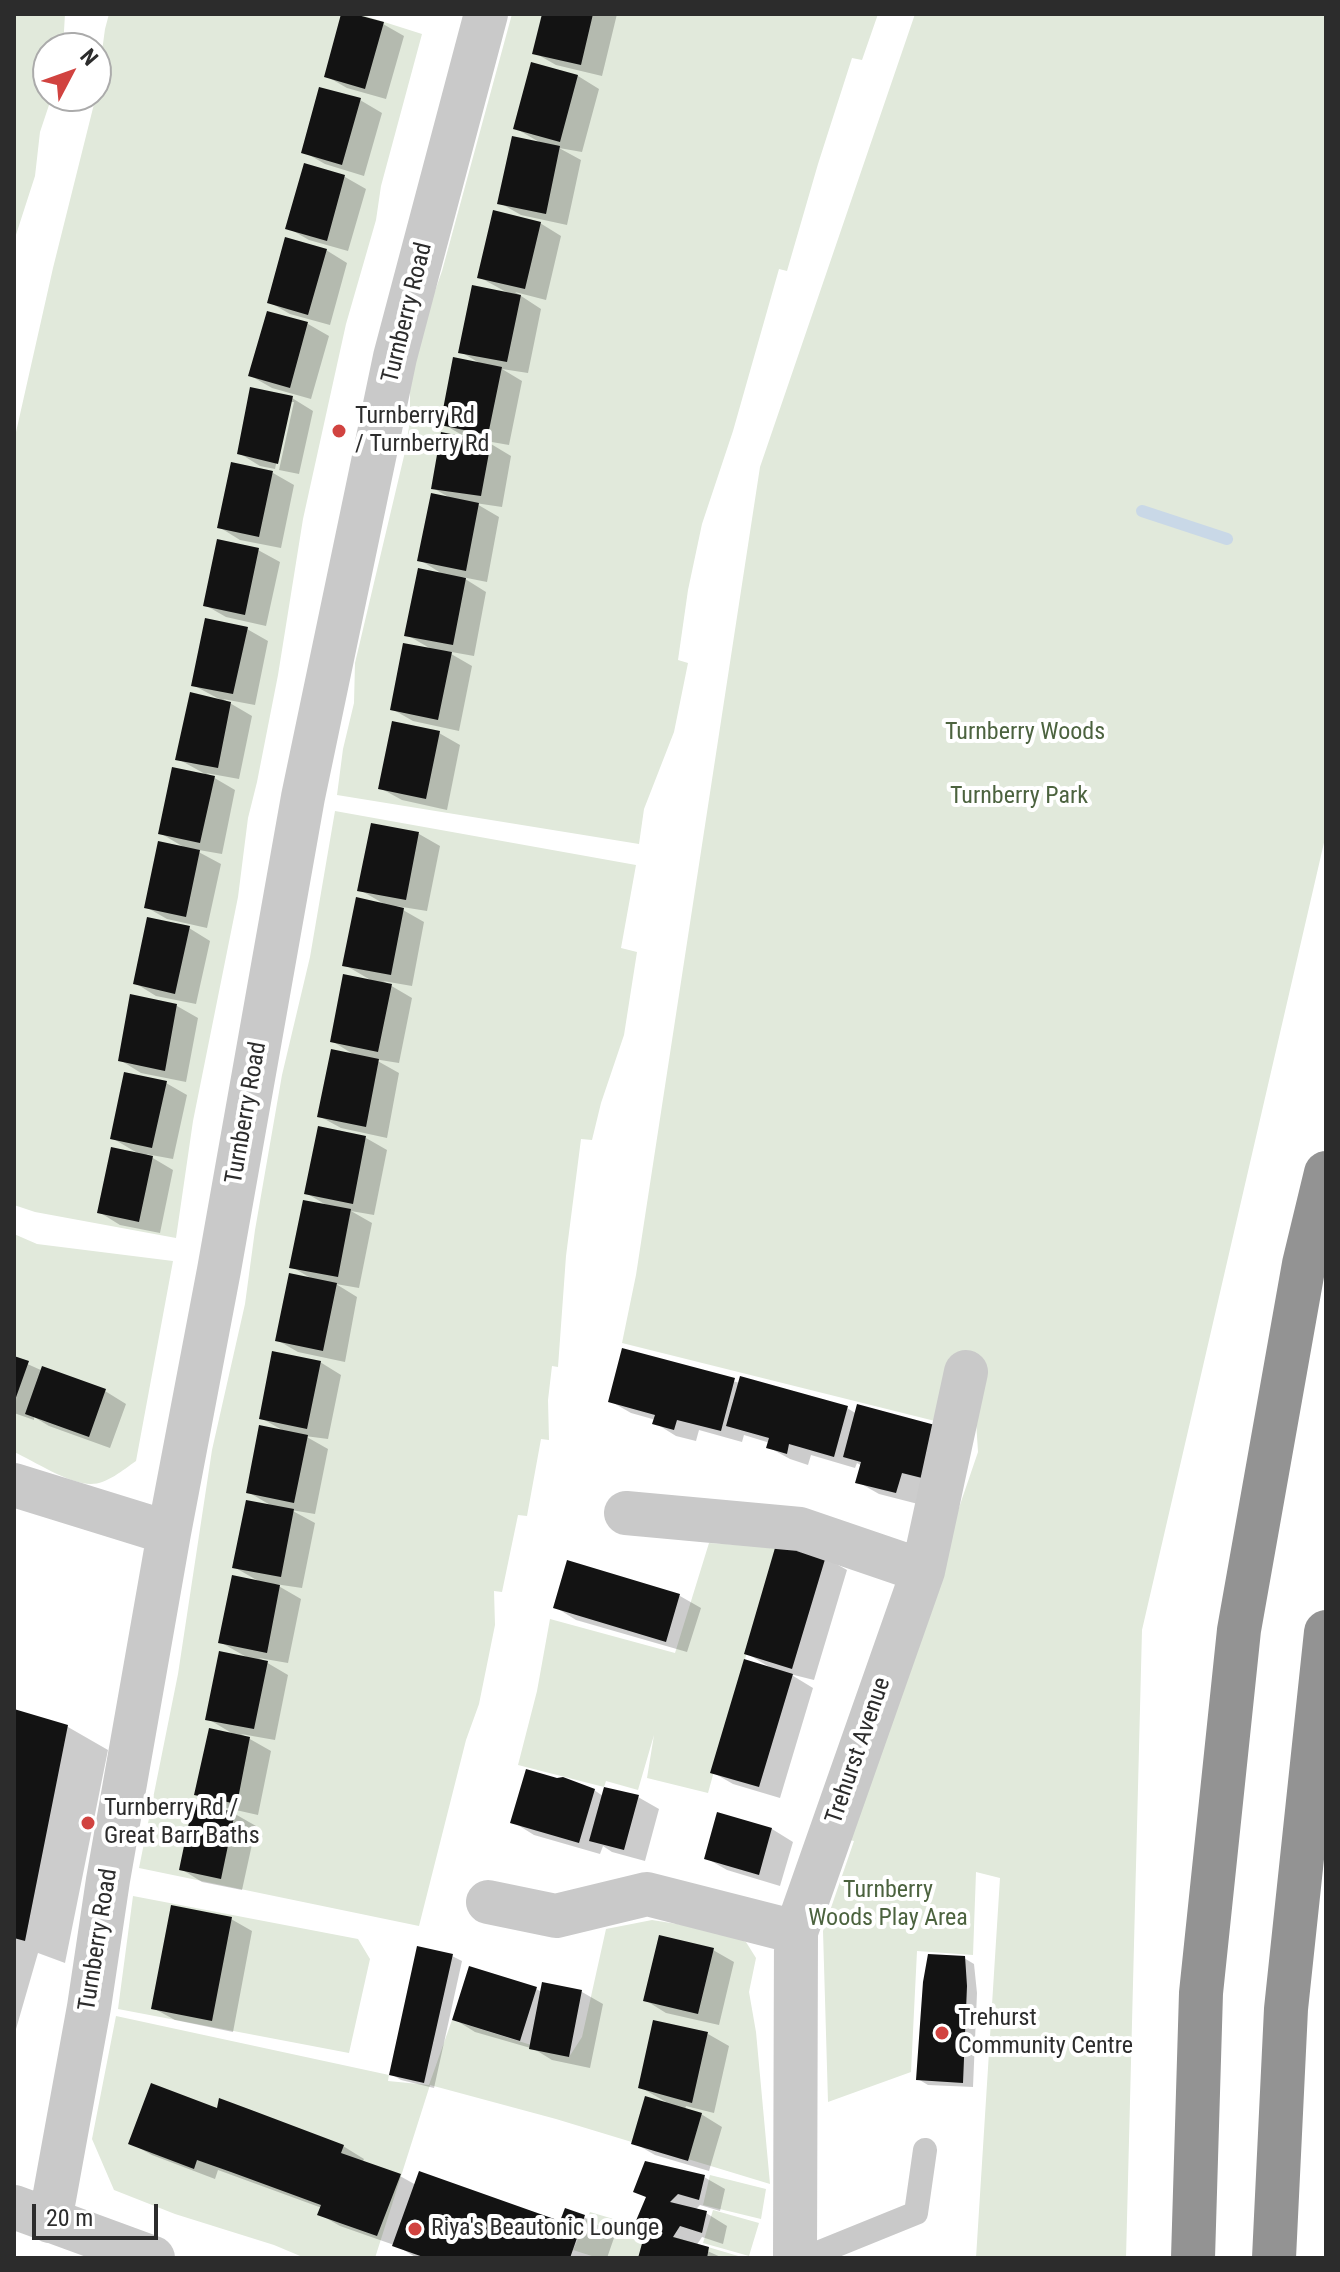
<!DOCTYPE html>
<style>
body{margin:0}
#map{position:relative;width:1340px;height:2272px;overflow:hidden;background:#fff;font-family:"Roboto Condensed",sans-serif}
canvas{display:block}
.frame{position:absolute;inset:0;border:16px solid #2c2c2c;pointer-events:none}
.north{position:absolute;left:32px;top:32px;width:80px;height:80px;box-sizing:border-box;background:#fff;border:2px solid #ababab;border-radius:50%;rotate:49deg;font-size:22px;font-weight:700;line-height:32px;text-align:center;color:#2c2c2c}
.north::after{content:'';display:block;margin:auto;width:28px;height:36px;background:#d14340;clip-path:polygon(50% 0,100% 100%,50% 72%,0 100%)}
.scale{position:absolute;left:32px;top:2204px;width:126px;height:36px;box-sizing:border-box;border:4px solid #2c2c2c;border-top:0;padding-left:10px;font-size:24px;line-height:28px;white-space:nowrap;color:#2c2c2c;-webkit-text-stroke:6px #fff;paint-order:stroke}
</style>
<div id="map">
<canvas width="1340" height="2272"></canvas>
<div class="frame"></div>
<div class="north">N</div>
<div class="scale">20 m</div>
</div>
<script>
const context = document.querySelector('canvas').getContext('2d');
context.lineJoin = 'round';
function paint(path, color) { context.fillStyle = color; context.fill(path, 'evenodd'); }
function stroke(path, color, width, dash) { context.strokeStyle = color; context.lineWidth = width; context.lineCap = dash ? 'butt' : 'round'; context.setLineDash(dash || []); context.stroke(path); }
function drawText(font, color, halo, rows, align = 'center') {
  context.font = font + ' "Roboto Condensed",sans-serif'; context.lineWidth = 8; context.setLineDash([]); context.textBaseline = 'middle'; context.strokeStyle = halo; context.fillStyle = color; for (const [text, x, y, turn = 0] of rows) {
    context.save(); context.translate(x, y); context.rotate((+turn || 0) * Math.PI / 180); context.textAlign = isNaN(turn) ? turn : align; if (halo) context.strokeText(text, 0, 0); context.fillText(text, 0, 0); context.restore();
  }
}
const green = new Path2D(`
 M14 14H65L63 48H48V96H52L40 132 35 176 14 241Z
 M109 14H359L422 34 381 186 376 220 346 324 303 519 278 675 257 782 248 818 238 897 193 1121 176 1238 35 1212 14 1205V441L53 268 96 96 105 29Z
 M512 14H878L862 60 852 58 818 164 787 271 779 269 733 431 702 524 688 590 678 660 688 663 674 732 644 809 639 844 337 795 343 749 354 703 355 663 404 456 410 421V379L430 305 442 271Z
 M915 14H1326V834L1142 1630 1126 2258H976L1000 1878 976 1872 973 1955 917 1951 911 2072 828 2102 823 1931 854 1841 846 1839 978 1452 973 1373 947 1424 622 1343 636 1275 760 467Z
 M335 811 636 865 621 948 637 952 624 1035 601 1103 592 1140 581 1139 566 1256 558 1367 552 1366 548 1400 549 1440 541 1439 527 1516 518 1515 502 1592 494 1591 495 1625 479 1704 466 1740 419 1926 139 1868 178 1674 212 1450 245 1304 255 1230 282 1075 310 957Z
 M14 1234 37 1244 173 1261 136 1461C123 1470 107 1484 91 1484 69 1484 34 1461 14 1452Z
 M709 1543 776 1547 708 1793 647 1778 654 1735 638 1790 606 1781 604 1787 518 1765 537 1691 550 1619 675 1653Z
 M133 1896 358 1939 370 1959 349 2053 118 2009Z
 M652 1920 721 1931 746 1942 756 1958 749 1992 756 2032 770 2184 556 2119 430 2085 375 2258H305L274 2245 175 2214 114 2190 92 2139 116 2016 389 2075 388 2081 429 2085 452 2020 569 2057 582 2037 606 1929Z
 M710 2175 766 2189 761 2219 703 2205Z
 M713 2210 759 2223 749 2256 703 2243Z
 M590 2212 745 2258H598L573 2250Z`);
const shadow = new Path2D(`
 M343 14 383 24 404 36 386 99 347 88 326 76Z
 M544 14H617L602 76 556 65 535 53Z
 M532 64 578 76 599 89 582 152 559 148 581 160 567 225 521 215 500 203 541 143 515 128Z
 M321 89 360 100 382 113 364 176 325 164 304 152Z
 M306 165 345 177 366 189 348 251 309 240 288 228Z
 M540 223 561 236 546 300 515 292 541 309 528 373 502 369 522 381 509 445 486 441 511 456 502 507 475 503 499 517 487 582 462 577 486 592 474 656 446 651 472 666 459 731 413 721 392 709 433 650 407 635 444 575 420 560 452 499 433 488 469 439 443 424 481 364 461 352 508 293 479 277Z
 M326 250 347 263 330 325 290 314 269 302Z
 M268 313 308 324 329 336 311 399 272 388 251 376Z
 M292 398 313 411 299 474 279 470 294 402H289L275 469 260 466 239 453Z
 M273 473 294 485 281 548 240 540 219 527Z
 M258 550 280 562 266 626 226 617 205 605Z
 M247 629 268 641 255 705 223 699 252 716 239 779 206 773 235 790 222 854 193 849 221 864 207 928 167 919 146 907 187 849 160 833 207 775 178 759 221 700 193 685Z
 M439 733 460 745 447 810 402 800 380 788Z
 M373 825 419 834 440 846 427 911 396 906 424 922 412 986 383 981 412 998 399 1063 374 1059 399 1073 387 1138 341 1128 319 1116 356 1056 332 1041 374 982 345 965 386 905 360 890Z
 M189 928 210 941 196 1004 156 996 135 983Z
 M132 997 177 1006 198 1018 186 1082 141 1073 120 1060Z
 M166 1083 187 1095 173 1159 146 1154 173 1170 160 1233 120 1225 99 1212 139 1154 112 1138Z
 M366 1138 387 1150 374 1215 351 1211 372 1223 359 1288 336 1284 357 1297 345 1362 298 1352 277 1340 314 1280 292 1267 328 1206 306 1193Z
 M623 1351 740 1383 847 1408 857 1414 935 1427 918 1504 879 1494 858 1482 862 1466 857 1463 855 1468 811 1455 808 1465 790 1459 768 1447 770 1443 744 1435 742 1442 699 1430 696 1441 676 1436 655 1423 656 1420 631 1413 610 1401Z
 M14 1358 43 1371V1369L105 1391 126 1404 110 1448 49 1426 34 1417V1420L14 1413Z
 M320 1362 341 1375 328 1439 305 1436 328 1449 315 1514 291 1510 315 1523 302 1588 275 1584 301 1599 288 1663 259 1658 288 1675 275 1740 241 1734 271 1751 258 1815 218 1806 196 1794 235 1735 208 1719 250 1659 220 1642 260 1582 234 1567 272 1506 248 1492 284 1431 261 1418Z
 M826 1558 847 1570 814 1680 790 1674 813 1688 780 1798 733 1784 712 1772 771 1668 746 1653Z
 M568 1563 680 1596 701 1608 687 1652 576 1620 555 1607Z
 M14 1711 68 1727 108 1750 65 1963 38 1953 14 2036Z
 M594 1790 603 1796 638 1797 659 1809 645 1861 612 1852 603 1846 600 1854 534 1835 513 1822Z
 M195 1806 235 1814 256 1826 242 1890 202 1882 181 1869Z
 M718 1814 772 1829 793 1842 780 1886 727 1870 706 1858Z
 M231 1919 252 1931 233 2032 175 2020 153 2008Z
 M713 1950 734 1962 719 2025 666 2013 645 2000Z
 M452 1956 462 1961 434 2088 401 2080 391 2074Z
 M964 1958 974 1964 977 1993 973 2087 928 2085 918 2079Z
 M544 1985 582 1992 603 2004 590 2068 552 2060 534 2049 475 2032 454 2019 536 1989 542 1992Z
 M708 2034 729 2046 714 2113 686 2106 685 2110 701 2114 722 2127 709 2171 655 2155 634 2143 666 2102 640 2087Z
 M218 2111 343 2146 364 2159 362 2163 400 2176 416 2185 561 2224 584 2217 615 2235 607 2258H417L397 2246 340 2226 319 2214 322 2208 218 2170 215 2179 152 2155 130 2143Z
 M704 2177 725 2189 720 2211 700 2205 695 2210 706 2213 727 2226 723 2244 702 2237 696 2246 723 2258H640L649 2229 637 2222 648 2198 636 2191Z`);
const stream = new Path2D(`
 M1142 511 1227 539`);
const building = new Path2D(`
 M341 14H354L384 22 365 89 324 77Z
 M542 14H593L581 65 532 54Z
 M531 62 578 75 560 142 513 129Z
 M319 87 361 98 342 165 301 153Z
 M512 136 560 146 546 214 497 204Z
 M304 163 345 175 327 241 285 229Z
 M493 210 541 222 525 289 477 278Z
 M285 237 327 249 308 315 267 303Z
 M472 285 521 295 507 362 458 353Z
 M267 311 308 322 290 388 248 376Z
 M453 357 502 367 488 435 440 425Z
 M250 387 293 396 278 464 237 454Z
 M441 432 491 442 481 496 431 489Z
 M231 462 273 471 259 537 217 528Z
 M431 493 479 503 466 571 417 561Z
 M217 539 259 548 245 615 203 606Z
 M418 568 466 578 453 645 404 636Z
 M205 618 248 627 233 694 191 686Z
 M403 643 452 652 438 720 390 710Z
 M190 692 231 702 218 768 175 760Z
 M392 721 440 731 426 799 378 789Z
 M172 767 215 776 200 843 158 834Z
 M371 823 419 832 406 900 357 891Z
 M158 841 200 850 186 917 144 908Z
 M356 897 404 908 391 975 342 966Z
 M147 917 190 926 175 994 133 984Z
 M343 974 392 984 378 1052 330 1042Z
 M130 994 177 1004 165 1071 118 1061Z
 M331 1049 379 1059 366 1127 317 1117Z
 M124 1072 167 1081 152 1148 110 1139Z
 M318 1126 366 1136 353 1204 304 1194Z
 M111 1147 153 1156 139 1222 97 1213Z
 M303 1200 351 1209 338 1277 289 1268Z
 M289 1273 337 1283 323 1351 275 1341Z
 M622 1348 735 1378 721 1431 677 1420 674 1430 652 1424 655 1415 608 1402Z
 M272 1351 321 1361 307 1429 259 1419Z
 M14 1356 29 1361 14 1403Z
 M42 1366 106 1389 89 1437 25 1414Z
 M740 1376 848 1406 834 1457 789 1444 787 1454 777 1451 766 1448 769 1438 726 1426Z
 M857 1404 935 1425 922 1478 902 1473 896 1493 855 1483 861 1462 843 1457Z
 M259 1425 308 1435 294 1503 246 1493Z
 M246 1500 294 1509 281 1577 232 1568Z
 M777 1541 826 1556 792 1669 744 1654Z
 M567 1560 680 1594 666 1642 553 1608Z
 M232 1575 280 1585 267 1653 218 1643Z
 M219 1651 268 1661 254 1729 205 1720Z
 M744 1659 793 1674 759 1787 710 1773Z
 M14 1709 68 1725 25 1941 14 1938Z
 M209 1728 250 1737 237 1804 194 1795Z
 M526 1769 557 1778 563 1777 595 1789 579 1843 510 1823Z
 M604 1787 639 1795 624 1850 589 1841Z
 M193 1803 235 1812 221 1879 179 1870Z
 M717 1812 772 1828 759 1875 704 1859Z
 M171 1905 232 1917 212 2021 151 2009Z
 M659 1935 714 1948 698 2014 643 2001Z
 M417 1946 453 1954 424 2083 389 2075Z
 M928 1954 965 1956 967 1986 963 2083 916 2080 923 1982Z
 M469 1966 537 1987 520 2041 452 2020Z
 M542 1982 582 1990 569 2057 529 2049Z
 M653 2020 708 2032 692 2103 638 2088Z
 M151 2083 217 2108 219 2098 254 2111 344 2145 341 2153 401 2174 377 2236 317 2215 321 2205 231 2172 197 2160 194 2169 128 2144Z
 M645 2096 702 2113 688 2161 631 2144Z
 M645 2161 705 2175 699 2200 678 2194 670 2202 707 2211 702 2233 680 2226 673 2237 709 2247 707 2258H638L646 2229 662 2233 635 2223 646 2197 633 2192Z
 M419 2171 560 2221 565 2208 585 2215 570 2258H426L392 2246Z`);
const service = new Path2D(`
 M805 2258 916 2213 925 2150`);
const minor = new Path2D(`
 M14 1485 169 1533
 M626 1513 800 1529 923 1571
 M488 1902 556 1916 647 1894 796 1932
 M14 2207 153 2258
 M50 2221 89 2007 108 1880 169 1533 219 1270 303 797 395 357 486 14
 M795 2258 796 1932 923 1571 966 1372`);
const motorway = new Path2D(`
 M1193 2258 1201 1993 1239 1630 1304 1264 1326 1173
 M1274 2258 1286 2009 1326 1632`);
const markers = [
 [339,431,8,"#d14340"],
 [88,1823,8,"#d14340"],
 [942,2033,8,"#d14340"],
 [415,2229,8,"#d14340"]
];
const streetNames = [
 ["Turnberry Road",408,313,-76],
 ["Turnberry Road",247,1113,-80],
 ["Trehurst Avenue",859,1751,-71],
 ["Turnberry Road",99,1940,-81]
];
const poiNames = [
 ["Turnberry Rd",355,417],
 ["/ Turnberry Rd",355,445],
 ["Turnberry Rd /",104,1809],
 ["Great Barr Baths",104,1837],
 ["Trehurst",958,2019],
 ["Community Centre",958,2047],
 ["Riya's Beautonic Lounge",431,2229]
];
const parkNames = [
 ["Turnberry Woods",1025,733],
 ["Turnberry Park",1019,797],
 ["Turnberry",888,1891],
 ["Woods Play Area",888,1919]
];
paint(green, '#e1e9db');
paint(shadow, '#0003');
stroke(stream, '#c9d8e7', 12);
paint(building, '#131313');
stroke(service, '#c9c9c9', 24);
stroke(minor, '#c9c9c9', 44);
stroke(motorway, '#939393', 44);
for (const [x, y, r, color] of markers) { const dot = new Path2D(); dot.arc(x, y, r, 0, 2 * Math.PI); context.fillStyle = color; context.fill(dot); stroke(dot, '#fff', 3); }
drawText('24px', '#2c2c2c', '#fff', streetNames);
drawText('24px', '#2c2c2c', '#fff', poiNames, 'left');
drawText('24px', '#4c633f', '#fff', parkNames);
</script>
